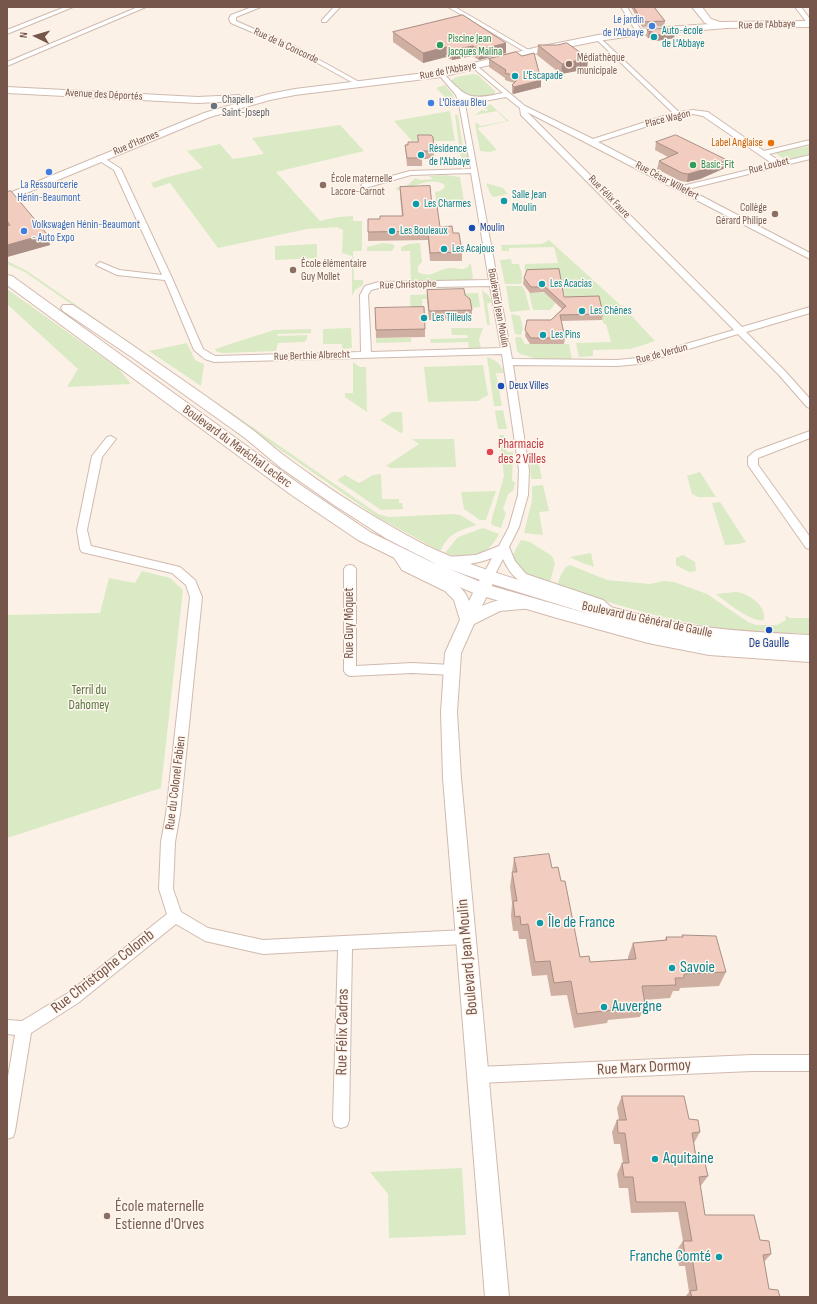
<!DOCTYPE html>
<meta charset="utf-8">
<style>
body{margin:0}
#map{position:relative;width:817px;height:1304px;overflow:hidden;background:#fcf1e7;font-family:"Sofia Sans Condensed",sans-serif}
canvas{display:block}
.frame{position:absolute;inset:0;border:8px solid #76554b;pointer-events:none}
.north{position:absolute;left:16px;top:16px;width:40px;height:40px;-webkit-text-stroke:3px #fff6ed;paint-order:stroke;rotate:275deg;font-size:11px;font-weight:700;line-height:16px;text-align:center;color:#76554b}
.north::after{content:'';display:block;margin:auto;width:14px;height:18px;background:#76554b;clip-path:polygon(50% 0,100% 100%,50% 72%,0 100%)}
</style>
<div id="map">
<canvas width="817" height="1304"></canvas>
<div class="frame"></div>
<div class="north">N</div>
</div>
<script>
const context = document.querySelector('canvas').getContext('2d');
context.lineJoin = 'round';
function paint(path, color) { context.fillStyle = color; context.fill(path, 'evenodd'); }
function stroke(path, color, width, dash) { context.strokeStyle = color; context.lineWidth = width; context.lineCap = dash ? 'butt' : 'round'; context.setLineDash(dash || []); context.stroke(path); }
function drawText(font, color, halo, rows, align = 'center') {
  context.font = font + ' "Sofia Sans Condensed",sans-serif'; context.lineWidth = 3; context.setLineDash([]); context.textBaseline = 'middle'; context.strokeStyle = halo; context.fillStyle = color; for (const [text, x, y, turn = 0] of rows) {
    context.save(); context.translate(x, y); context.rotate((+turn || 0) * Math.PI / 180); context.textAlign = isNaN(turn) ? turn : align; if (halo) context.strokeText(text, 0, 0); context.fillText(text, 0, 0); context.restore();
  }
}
const green = new Path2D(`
 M473 74 478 75 495 91V93C472 102 466 97 451 81L456 77Z
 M445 85 453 95 456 105H453L436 88Z
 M490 104 509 121 477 128 497 150 490 152 480 151 475 124 477 123 480 126 507 121 497 111 475 115 482 110 487 111 488 109 484 108Z
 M450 111 455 141H412L394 121Z
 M455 115H458L463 148 470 159H461Z
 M340 125 364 151 276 172 320 221 338 217 353 216V221H362V251H353L354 280H363V285L355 290 352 296V256L342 253 343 230 337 227 307 229 218 248 170 183 154 188 151 183 168 177 203 168 187 151 220 144 233 159 264 154 252 138Z
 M810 146V154L786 160 775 153Z
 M444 175 460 177 464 202H436L435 192 440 191 445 187 444 184C428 177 416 186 401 191L397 190 396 188 408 185 415 178 420 180 433 179 429 176Z
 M486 183 503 188 508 194 493 197 490 193Z
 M549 240 626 310 655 341 631 349 593 350V356L579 357 576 343 611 342 606 324H604L602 320 566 303 564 292H562V295L550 310H533L529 293 561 292 527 276 524 266 526 264 558 263 554 247 509 248V251H502L501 245 542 244Z
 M383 243 392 244 395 246 392 251H367V247Z
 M420 243 422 262 418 266V272C431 280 440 267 452 268 459 268 462 271 468 267L470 263 471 265 473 279 466 281 411 282 410 251H401V247L409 244Z
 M317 244V258L275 260V246Z
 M511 259 512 264H519C521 271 524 276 521 284H505L500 260Z
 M7 261 27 271 378 514 389 517 453 514 460 515 477 525C458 531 450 532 440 551L377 517 25 272 7 264Z
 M506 286H522L525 291 530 310 510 312Z
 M7 289 119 369 131 384 67 387 78 369 7 304Z
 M482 290 489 296 492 303H487L490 325H487Z
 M478 293 480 307 470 308 464 298 422 299 423 314H411L410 295Z
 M511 314 520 316 523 328 521 335 515 334Z
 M351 328 352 348 342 349V344H323V329Z
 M451 328H483L479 339 481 348 469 349 468 342 431 343 430 339 468 338 467 335H452Z
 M311 329V333L277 334 278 336 307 335V339L304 342 278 343 276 351 224 353 217 352 215 349 274 330Z
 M517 337H521L525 344H569L572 360H541L520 354 517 351 515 338Z
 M376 338H411V342L376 343Z
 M187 343 195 360 204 364 201 386 149 351Z
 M487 357C496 360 501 364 504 373H496L502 406H494Z
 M353 362 360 367H366L367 412 345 397V393H353Z
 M483 365 488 395 478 401 428 402 424 367Z
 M503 410 507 429H498L495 411Z
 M392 412H402L403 432 401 433 380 420Z
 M499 435H504L507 452H513L512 480 515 483 513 491 508 494 503 509 506 513 501 528 492 525 491 522 504 476Z
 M412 439H454L456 467 391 468 386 466 419 444Z
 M538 460 542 479H531L530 461Z
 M700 472 716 497H698L692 494 687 476Z
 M381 474 382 499H399V503H402L403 509 381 510 337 480 345 475 359 483 373 475Z
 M543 485 549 511 539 512 543 535 524 533 532 500V486Z
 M496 491 486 520H480L464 509 461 492Z
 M720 502 746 542 739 544 725 545 712 503Z
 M483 528 499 534C486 558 470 561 445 553L458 537Z
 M521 540 530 542 552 556 555 564 549 585C538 580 510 570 514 554 515 549 519 544 521 540Z
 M591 553 594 567 580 562 570 557Z
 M683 555 695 562 696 571 689 572 676 565V558Z
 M570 565 607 580 650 584 664 581 674 582 707 594 748 622 756 625H777L786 620 785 615 790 618H810V634C772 632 732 631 695 624 648 615 602 600 556 587 560 579 562 567 570 565Z
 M142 571 170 578 183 590 161 788 7 838V615L100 613 109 578 135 583Z
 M736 592C748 593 767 606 764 620 753 624 725 601 716 594Z
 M462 1168 466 1235 389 1238 388 1194 370 1172Z`);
const minor = new Path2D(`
 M65 7H73L7 34V30Z
 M138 7H146L7 66V62Z
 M252 7H261L236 17V21L298 48 361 83V85H357L294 50 231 23 229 19 231 15Z
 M334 7H340L326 22H322V20Z
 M448 7H455L532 52 527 53Z
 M621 7H627L642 32 641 33H637Z
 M795 7H801L810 19V25L808 24Z
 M598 36 679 112 693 110 708 112 764 151 810 140V144L769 154 781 162 810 155V159L688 189 810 253V259L527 112 742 327 810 307V313L746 332 785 371 810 399V408L807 407 779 375 738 334 639 364 617 366 513 365 529 470 528 495 519 527 509 547 515 561 526 574 603 600 618 613 616 616C606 619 601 608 592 605 569 597 542 592 520 581 513 577 506 566 503 559L492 580H484L482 577 492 558C478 563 457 568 442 564L440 561 442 558 446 557 476 555 499 546 509 527 518 495 519 470 502 354 214 362 205 359 194 350 165 280 117 275 96 265 100 262 119 270 162 275 114 170 98 160V156H101L121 169 172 278 203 349 215 356 361 352 360 295 365 286 379 282 489 280 471 173 411 175 365 188 361 186 362 184 410 171 471 169 459 104 456 95 439 75V73H443C466 97 468 101 503 93L472 67 477 66 525 106 593 139 673 113 596 39V37ZM506 97 520 108 521 115 734 330 638 358 617 360 512 359 464 99 484 101ZM693 114 703 116 773 164 682 186 598 142 679 116ZM490 286 501 348 371 352 368 295 371 290 379 288Z
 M810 431V438L758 458V465L810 537V549L806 548 748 465V457L755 451Z
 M111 436 116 439 102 457 87 530 91 546 180 567 195 580 202 597 180 814 175 842 173 889 181 912 208 928 263 940 465 930 470 932 472 937 470 942 465 944 352 949 349 1120 347 1126 341 1128 335 1126 333 1120 338 950 263 954 205 941 176 924 78 1003 31 1033 15 1131 13 1137 7 1139V1083L15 1035 7 1034V1020L22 1021 68 993 167 914 159 889 161 842 166 814 190 597 186 585 172 573 86 553 82 552 80 549 77 530 92 456 107 437Z
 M350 565 354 566 356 569V666L412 663 453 665 457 667 459 670 457 673 453 675 412 673 350 676 346 674 344 671V569L346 566Z
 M752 1055H810V1071H752L478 1083 472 1081 470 1075 472 1069 478 1067Z`);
const tertiary = new Path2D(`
 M724 23 727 24 728 26 727 28 639 35 598 41 538 53 441 77 295 95 270 100 210 117 7 201V194L204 113 269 94 295 89 441 71 538 47 598 35 639 29Z
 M7 87 198 97 239 95 244 98 239 101 198 103 7 93Z
 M398 548C406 550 407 558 413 563 431 576 461 577 469 601L483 573 488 572 493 573 496 577 482 606C498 599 517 595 533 600L536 604 533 608 500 611 474 624 461 653 457 712 461 778 509 1297H485L443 778 441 712 445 653 460 620 454 600 445 591 402 570 391 553 393 549Z`);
const secondary = new Path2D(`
 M692 7H702L711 19 720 22 810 21V27L719 28 705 23Z
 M7 275 12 276 302 486 370 532 429 561 436 564 387 539 334 505 281 468 245 438 133 358 63 311 61 308 63 305H73C134 346 194 387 253 430 263 438 272 446 282 454 327 488 375 519 425 545 460 562 497 573 534 585 585 600 637 616 690 625 730 631 770 633 810 635V662L709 655 648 643 557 618 476 594 417 569 358 540 290 494 7 285ZM449 569 489 583 596 616 488 585Z`);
const wall = new Path2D(`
 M631 7H654L665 21 664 26 642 27Z
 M463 15 506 53 479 60 472 56 452 60 446 57 423 63 393 42V32Z
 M647 30 675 32 674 38 656 41 650 38H648L646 36Z
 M538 45H557L588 58 587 69 561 74 537 55Z
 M489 59 541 80V87L513 94 512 93V85L514 83 505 80V78L489 67Z
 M418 135 434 151V159H422V166H407L405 145 418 142Z
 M656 142 727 160 725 168 700 179 687 182 680 181 657 169 659 161 668 157 655 150Z
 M400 187 432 206 440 227 453 233 462 252V261H430L428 240 368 241V219H380L402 216 400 195Z
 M7 192 47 234 50 245 7 257Z
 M527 270 564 297 603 314 602 320 561 321 565 338 564 344H530L525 336 527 320H551L562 309 544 292 530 293 523 284 524 278Z
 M427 290 472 310V319L429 320 427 299Z
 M375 308 425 329V337L376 338Z
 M514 858 552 868 561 881 580 957 590 962 628 960V957L633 943 665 940 666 937H682V935L726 972 719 986 680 988 679 991H673L670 998 644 1000 645 1004 640 1017 608 1020 607 1023 574 1028 567 995 551 996 547 975 532 976 526 939H519L518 931H513L511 916 512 903 510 887Z
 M622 1096 689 1119 700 1132 694 1143 697 1163 708 1176 700 1187 705 1215 760 1240 771 1254 764 1262 769 1289 780 1297H685L689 1292 685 1266H679L676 1251 683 1241 678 1212 631 1213 628 1188H619L617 1174 622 1163H623L620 1144H614L612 1132 617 1120H619L617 1108Z`);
const shadedWall = new Path2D(`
 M651 31 650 38H648L649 32Z
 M675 32 674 38 656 41 657 35Z
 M506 43V53L479 60V50Z
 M473 46 472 56 452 60V50Z
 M446 47V57L423 63V53Z
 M588 58 587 69 561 74 562 64Z
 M541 80V87L513 94 514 87Z
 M727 160 725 168 700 179 687 182 688 174Z
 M47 234 50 245 7 257V245Z`);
const building = new Path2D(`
 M634 7H654L665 21 643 22Z
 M463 15 506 43 479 50 473 46 452 50 446 47 423 53 393 32Z
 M672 28 675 32 657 35 651 31 649 32 647 30Z
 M567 43 588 58 562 64 538 45H557Z
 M516 52 522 56 534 53 541 80 514 87 512 85 520 77 505 73 506 70 489 59Z
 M418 135H431L433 137 434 151H422V158H407L405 145H408V142H418Z
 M676 135 727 160 702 170 688 174 682 173 659 161 678 153 656 142Z
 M430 186 432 206H437L440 227 452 226 453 233H459L462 252 430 253 428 231 368 232V219H380V216H403L400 187Z
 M11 191 47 234 7 245V226L10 225 7 221V192Z
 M559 269 564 297 599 296 603 314 560 315 565 338H531L525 330 527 320H551L566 306 545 287H531L524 278 527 270Z
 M464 289 465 295 470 299 472 310 429 311 427 290Z
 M424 307 425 329 376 330 375 308Z
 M549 854 552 868 558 867 561 881H565L580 957 589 956 590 962 636 959 633 943 667 940 666 937H683L682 935 716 936 726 972 684 974V978H675L676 985 642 986 645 1004 611 1007 612 1010 577 1014 571 981 554 983 550 961 535 962 528 924 521 925 520 916 515 917 513 901H517L512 872H517L514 858Z
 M622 1096H684L689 1119 698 1120 700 1132 692 1133 697 1163H705L708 1176 699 1177 705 1215H754L760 1240 769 1241 771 1254 763 1255 769 1289 778 1290 780 1297H692L690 1291 697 1290 692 1257 685 1256 683 1241H692L685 1202H636L633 1177H624L622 1163H629L625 1133H618L617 1120H626Z`);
const markers = [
 [652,26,4,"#3f7fe0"],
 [654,37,4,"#0f9aa8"],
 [440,45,4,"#2e9e5b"],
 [569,64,4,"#8d6e63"],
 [515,76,4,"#0f9aa8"],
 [431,103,4,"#3f7fe0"],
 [214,106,4,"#6b7280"],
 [771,143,4,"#e8710a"],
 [421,155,4,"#0f9aa8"],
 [693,165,4,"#2e9e5b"],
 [49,172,4,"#3f7fe0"],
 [323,185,4,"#8d6e63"],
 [504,201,4,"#0f9aa8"],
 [416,204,4,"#0f9aa8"],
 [775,214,4,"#8d6e63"],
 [472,228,4,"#1a4fb4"],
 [24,231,4,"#3f7fe0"],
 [392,231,4,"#0f9aa8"],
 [444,249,4,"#0f9aa8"],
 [293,270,4,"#8d6e63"],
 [542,284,4,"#0f9aa8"],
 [582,311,4,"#0f9aa8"],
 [424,318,4,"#0f9aa8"],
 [543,335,4,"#0f9aa8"],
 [501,386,4,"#1a4fb4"],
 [490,452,4,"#e0444e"],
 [769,630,4,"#1a4fb4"],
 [540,923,4,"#0f9aa8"],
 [672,968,4,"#0f9aa8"],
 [604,1007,4,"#0f9aa8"],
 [655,1159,4,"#0f9aa8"],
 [107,1216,4,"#8d6e63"],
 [719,1257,4,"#0f9aa8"]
];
const farShopnames = [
 ["Le jardin",644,20,"right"],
 ["de l'Abbaye",644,33,"right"],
 ["L'Oiseau Bleu",439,103],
 ["La Ressourcerie",49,185,"center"],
 ["Hénin-Beaumont",49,198,"center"],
 ["Volkswagen Hénin-Beaumont",32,225],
 ["- Auto Expo",32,238]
];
const farStreetnames = [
 ["Rue de l'Abbaye",767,25,-2],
 ["Rue de la Concorde",286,46,25],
 ["Rue de l'Abbaye",448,71,-11],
 ["Avenue des Déportés",104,95,3],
 ["Place Wagon",668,119,-14],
 ["Rue d'Harnes",136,143,-23],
 ["Rue Loubet",769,166,-14],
 ["Rue César Willefert",667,181,28],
 ["Rue Félix Faure",609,197,46],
 ["Rue Christophe",408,285,-2],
 ["Boulevard Jean Moulin",498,308,80],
 ["Rue de Verdun",662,354,-15],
 ["Rue Berthie Albrecht",312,356,-2]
];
const farCulturenames = [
 ["Auto-école",662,31],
 ["de L'Abbaye",662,44],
 ["L'Escapade",523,76],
 ["Résidence",429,149],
 ["de l'Abbaye",429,162],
 ["Salle Jean",512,195],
 ["Moulin",512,208],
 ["Les Charmes",424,204],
 ["Les Bouleaux",400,231],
 ["Les Acajous",452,249],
 ["Les Acacias",550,284],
 ["Les Chênes",590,311],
 ["Les Tilleuls",432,318],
 ["Les Pins",551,335]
];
const farLeisurenames = [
 ["Piscine Jean",448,39],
 ["Jacques Malina",448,52],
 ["Basic-Fit",701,165]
];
const farEducationnames = [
 ["Médiathèque",577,58],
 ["municipale",577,71],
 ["École maternelle",331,179],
 ["Lacore-Carnot",331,192],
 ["Collège",767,208,"right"],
 ["Gérard Philipe",767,221,"right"],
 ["École élémentaire",301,264],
 ["Guy Mollet",301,277]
];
const farWorshipnames = [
 ["Chapelle",222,100],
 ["Saint-Joseph",222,113]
];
const farFoodnames = [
 ["Label Anglaise",763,143]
];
const farTransitnames = [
 ["Moulin",480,228],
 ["Deux Villes",509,386]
];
const healthNames = [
 ["Pharmacie",498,445],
 ["des 2 Villes",498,460]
];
const streetNames = [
 ["Boulevard du Maréchal Leclerc",237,447,36],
 ["Boulevard du Général de Gaulle",647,620,12],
 ["Rue Guy Môquet",350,623,-90],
 ["Rue du Colonel Fabien",176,783,-83]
];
const transitNames = [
 ["De Gaulle",769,644]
];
const parkNames = [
 ["Terril du",89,691],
 ["Dahomey",89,706]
];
const nearCulturenames = [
 ["Île de France",548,923],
 ["Savoie",680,968],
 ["Auvergne",612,1007],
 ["Aquitaine",663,1159],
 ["Franche Comté",711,1257,"right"]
];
const nearStreetnames = [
 ["Boulevard Jean Moulin",468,957,-95],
 ["Rue Christophe Colomb",103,972,-38],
 ["Rue Félix Cadras",343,1032,-89],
 ["Rue Marx Dormoy",644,1068,-3]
];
const nearEducationnames = [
 ["École maternelle",115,1207],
 ["Estienne d'Orves",115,1225]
];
paint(green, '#d9eac5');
stroke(minor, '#d0baaf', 2);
stroke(tertiary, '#d0baaf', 2);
stroke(secondary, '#d3b9ad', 2);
paint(minor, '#fff');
paint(tertiary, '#fff');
paint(secondary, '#fff');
paint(wall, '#d0afa3');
paint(shadedWall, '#a98f85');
paint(building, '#f2ccbe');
stroke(building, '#a98f85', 1);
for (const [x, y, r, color] of markers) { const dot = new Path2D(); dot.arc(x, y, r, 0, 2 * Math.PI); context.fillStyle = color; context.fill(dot); stroke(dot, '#fff6ed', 1.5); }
drawText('11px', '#366cbe', '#fff6ed', farShopnames, 'left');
drawText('11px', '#76554b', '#fff6ed', farStreetnames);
drawText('11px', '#0d838f', '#fff6ed', farCulturenames, 'left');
drawText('11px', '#27864d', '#fff6ed', farLeisurenames, 'left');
drawText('11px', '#785e54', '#fff6ed', farEducationnames, 'left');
drawText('11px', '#5b616d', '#fff6ed', farWorshipnames, 'left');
drawText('11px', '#c56008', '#fff6ed', farFoodnames, 'right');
drawText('11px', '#164399', '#fff6ed', farTransitnames, 'left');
drawText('13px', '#be3a42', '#fff6ed', healthNames, 'left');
drawText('13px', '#76554b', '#fff6ed', streetNames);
drawText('13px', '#164399', '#fff6ed', transitNames);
drawText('13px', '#577640', '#fff6ed', parkNames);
drawText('16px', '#0d838f', '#fff6ed', nearCulturenames, 'left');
drawText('16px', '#76554b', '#fff6ed', nearStreetnames);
drawText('16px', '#785e54', '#fff6ed', nearEducationnames, 'left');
</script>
